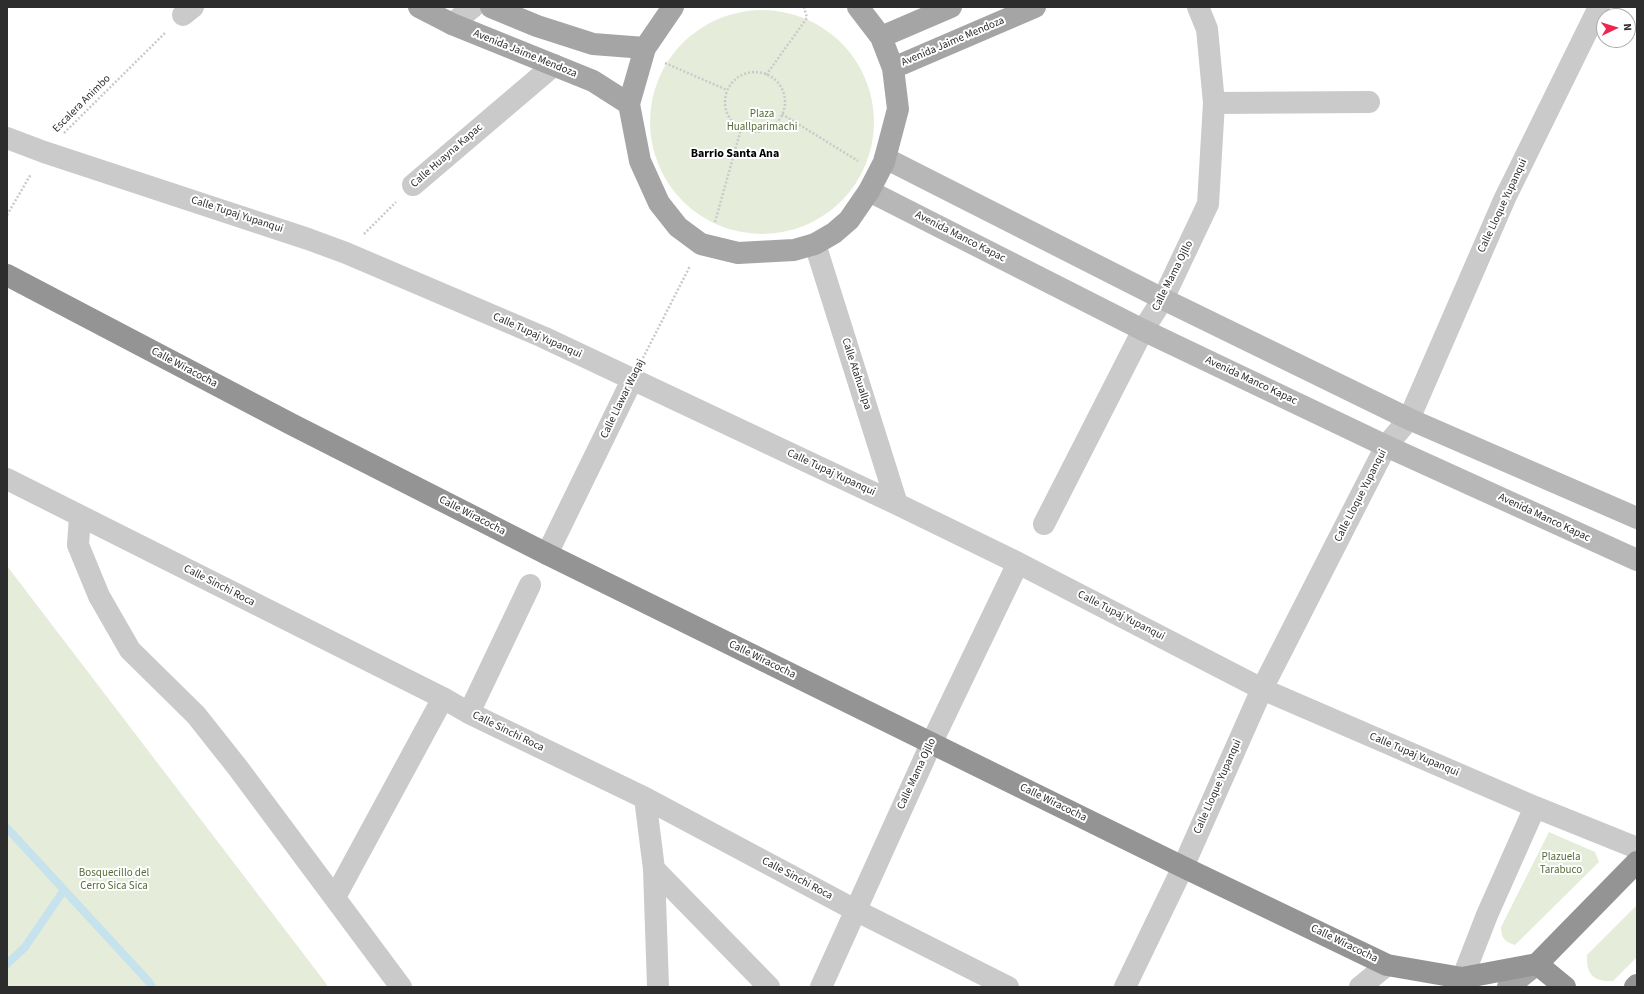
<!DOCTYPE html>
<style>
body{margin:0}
#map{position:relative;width:1644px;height:994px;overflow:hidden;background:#fff;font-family:"Source Sans 3",sans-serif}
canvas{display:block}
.frame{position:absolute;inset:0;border:8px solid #2d2d2d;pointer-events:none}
.north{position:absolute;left:1596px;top:8px;width:40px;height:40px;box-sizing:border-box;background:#fff;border:1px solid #ababab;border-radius:50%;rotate:86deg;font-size:11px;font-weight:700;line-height:16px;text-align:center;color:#2d2d2d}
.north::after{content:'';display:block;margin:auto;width:14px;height:18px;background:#ef254d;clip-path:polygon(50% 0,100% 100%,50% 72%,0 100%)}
</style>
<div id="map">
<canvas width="1644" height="994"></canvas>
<div class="frame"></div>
<div class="north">N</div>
</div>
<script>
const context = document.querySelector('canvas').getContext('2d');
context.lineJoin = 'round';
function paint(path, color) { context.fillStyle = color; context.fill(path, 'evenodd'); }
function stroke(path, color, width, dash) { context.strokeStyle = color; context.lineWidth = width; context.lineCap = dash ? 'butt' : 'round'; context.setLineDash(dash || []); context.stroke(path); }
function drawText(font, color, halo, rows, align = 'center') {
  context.font = font + ' "Source Sans 3",sans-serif'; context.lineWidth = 4; context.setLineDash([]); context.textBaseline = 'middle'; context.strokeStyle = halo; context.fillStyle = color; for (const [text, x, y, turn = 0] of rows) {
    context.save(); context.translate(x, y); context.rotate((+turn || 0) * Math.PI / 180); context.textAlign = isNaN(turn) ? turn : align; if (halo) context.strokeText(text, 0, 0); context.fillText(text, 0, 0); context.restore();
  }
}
const green = new Path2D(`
 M650 122a112 112 0 1 1 224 0a112 112 0 1 1-224 0Z
 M7 566 325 982 328 987H7Z
 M1549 832 1595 852 1599 862 1515 945C1505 942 1501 938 1501 927Z
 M1637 905V957L1613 981C1593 982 1586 974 1587 955Z`);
const stream = new Path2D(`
 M7 828 149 982 152 987
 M7 964 25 947 64 890`);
const path = new Path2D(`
 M665 63 727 90
 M725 102a30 30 0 1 1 60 0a30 30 0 1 1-60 0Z
 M766 75 807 18 804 7
 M782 114 858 161
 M64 133 166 32
 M7 215 31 174
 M715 222 741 129
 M364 234 396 202
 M643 358 690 266`);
const street = new Path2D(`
 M183 15 193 7
 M452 24 473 7
 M1214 103 1369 102
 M7 138 44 152 308 239 346 253 543 337 897 504 1018 563 1262 689 1535 807 1637 848
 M413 185 554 65
 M815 244 897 504
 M7 479 443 698 469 713 645 798 855 910 1008 987
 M80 516 78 545 99 596 130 650 196 715 238 768 401 987
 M1044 524 1143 330 1163 299 1208 204 1214 103 1207 29 1198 7
 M547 554 632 380
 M469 713 530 585
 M645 798 654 869 658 987
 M654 869 769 987
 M335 897 443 698
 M821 987 931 744 1018 563
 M1125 987 1183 867 1262 689 1386 446 1409 419 1505 198 1599 7
 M1360 987 1387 965
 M1459 987 1487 915 1535 807`);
const secondary = new Path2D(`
 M885 158 1163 299 1409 419 1637 518
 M869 191 1143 330 1386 446 1637 560`);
const primary = new Path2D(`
 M419 7 452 24 593 81 629 104
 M491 7 537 26 593 44 645 48
 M673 7 645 48 629 104 640 161 659 203 678 227 701 244 738 253 794 250 815 244 834 233 849 220 869 191 884 162 898 109 893 68 881 37 858 7
 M881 37 951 7
 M893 68 1035 7
 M1508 987 1537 964`);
const highway = new Path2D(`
 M7 275 291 424 547 554 1183 867 1387 965 1462 978 1537 964
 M1537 964 1637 862
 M1537 964 1565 987
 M1635 987 1637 985`);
const streetNames = [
 ["Avenida Jaime Mendoza",953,42,-23],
 ["Avenida Jaime Mendoza",525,54,22],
 ["Escalera Animbo",82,104,-45],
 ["Calle Huayna Kapac",447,156,-41],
 ["Calle Lloque Yupanqui",1503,206,-65],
 ["Calle Tupaj Yupanqui",237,215,18],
 ["Avenida Manco Kapac",960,237,27],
 ["Calle Mama Ojllo",1173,276,-63],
 ["Calle Tupaj Yupanqui",537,336,24],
 ["Calle Wiracocha",184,368,28],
 ["Calle Atahuallpa",856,374,72],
 ["Avenida Manco Kapac",1251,381,25],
 ["Calle Llawar Waqaj",623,399,-64],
 ["Calle Tupaj Yupanqui",831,473,25],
 ["Calle Lloque Yupanqui",1361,496,-63],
 ["Calle Wiracocha",472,516,27],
 ["Avenida Manco Kapac",1544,518,25],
 ["Calle Sinchi Roca",219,586,27],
 ["Calle Tupaj Yupanqui",1121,616,27],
 ["Calle Wiracocha",762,660,26],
 ["Calle Sinchi Roca",508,732,26],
 ["Calle Tupaj Yupanqui",1414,755,23],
 ["Calle Mama Ojllo",917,774,-65],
 ["Calle Lloque Yupanqui",1218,787,-66],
 ["Calle Wiracocha",1053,803,26],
 ["Calle Sinchi Roca",797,879,28],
 ["Calle Wiracocha",1344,944,26]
];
const parkNames = [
 ["Plaza",762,115],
 ["Huallparimachi",762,128],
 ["Plazuela",1561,858],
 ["Tarabuco",1561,871],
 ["Bosquecillo del",114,874],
 ["Cerro Sica Sica",114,887]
];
const neighbourhoodNames = [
 ["Barrio Santa Ana",735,154]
];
paint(green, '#e6ecda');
stroke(stream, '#c5e2ed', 8);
stroke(path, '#cacaca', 2.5, [2, 2]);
stroke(street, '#cacaca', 22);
stroke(secondary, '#b7b7b7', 22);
stroke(primary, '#a5a5a5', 22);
stroke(highway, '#949494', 22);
drawText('11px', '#2d2d2d', '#fff', streetNames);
drawText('11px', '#566b38', '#fff', parkNames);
drawText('bold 12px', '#000', '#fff', neighbourhoodNames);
</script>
